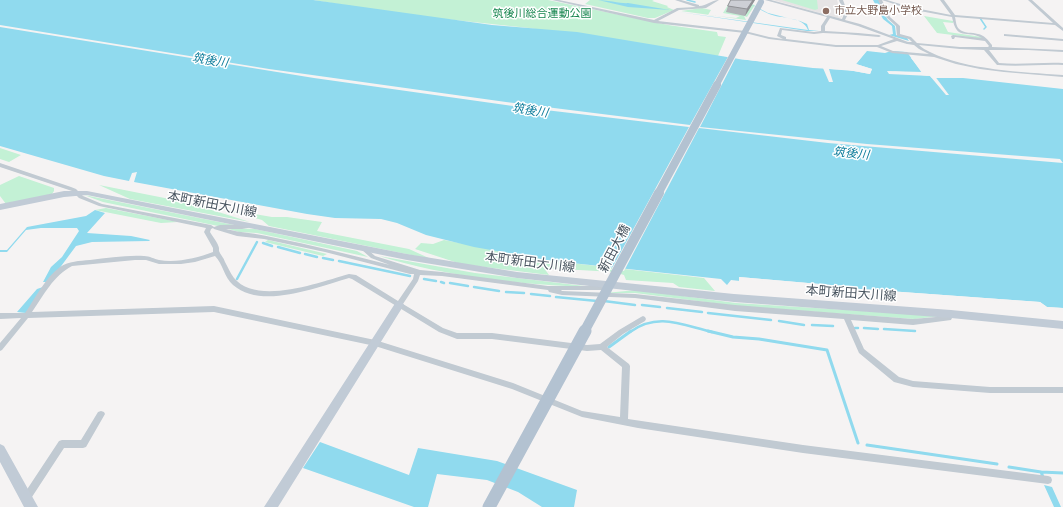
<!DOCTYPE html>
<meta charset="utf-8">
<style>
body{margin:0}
canvas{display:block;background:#f5f3f3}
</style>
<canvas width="1063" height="507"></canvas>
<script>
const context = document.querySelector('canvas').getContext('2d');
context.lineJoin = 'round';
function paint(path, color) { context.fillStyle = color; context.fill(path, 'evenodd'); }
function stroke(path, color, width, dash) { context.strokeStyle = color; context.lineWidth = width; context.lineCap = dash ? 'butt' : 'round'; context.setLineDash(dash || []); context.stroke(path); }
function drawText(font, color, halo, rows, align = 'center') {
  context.font = font + ' "DM Sans","Noto Sans JP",sans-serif'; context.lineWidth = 3; context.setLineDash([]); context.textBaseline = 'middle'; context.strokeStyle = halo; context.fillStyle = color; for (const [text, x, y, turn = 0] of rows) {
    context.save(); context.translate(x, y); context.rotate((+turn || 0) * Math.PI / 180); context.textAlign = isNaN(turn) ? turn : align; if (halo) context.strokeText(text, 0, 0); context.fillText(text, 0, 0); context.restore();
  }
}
const education = new Path2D(`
 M773 0H837L842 17 838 18Z`);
const green = new Path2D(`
 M313 0H548L668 25 717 32 718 36 726 37 718 56 804 69 529 28 445 19 444 21Z
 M590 0H654L652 1 668 6 667 7 674 10 655 18H648L585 4Z
 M731 0 755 5 747 17 744 16 746 20 681 11 702 8 711 10 708 15 736 18 740 16 723 13Z
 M782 0H817L818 9 815 10Z
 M924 16 953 21V23L943 22 948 32 982 37 984 39 937 33Z
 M0 148 21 155 9 162 0 159Z
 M19 176 54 188V191L52 194 6 204 0 196V185Z
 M99 185 210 207 212 210 250 222 130 199Z
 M84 195 239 226H218L103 202Z
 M106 208 178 222 161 223 95 210Z
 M219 208 272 217H287L322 222 317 231 409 249 431 259 269 226 262 220Z
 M225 228 255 229 357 251 368 257 257 233 239 232Z
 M268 240 327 254 323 256 265 242Z
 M444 240 553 261 704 278 715 291 679 287 673 283 626 280 624 275 614 272 544 268 549 275 461 264 415 249 421 243 433 244Z
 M379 256 475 273 593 287C522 285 448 277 379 256Z
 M637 290 736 303 942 316 914 319 737 306 635 293H605Z`);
const water = new Path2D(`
 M0 0H313L492 25 577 32 739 59 813 68 848 70 870 74 872 69 856 64 867 51 885 53 891 51 907 52 922 73 887 71 930 76 932 78H963L1063 89V308L1047 307 1040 302 833 287 831 285 739 277 740 281 731 280 727 285 721 279 553 261 474 247 426 235 397 223 381 219 335 218 307 214 134 182 137 172 132 173 129 181 104 176 0 146Z
 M598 0C606 0 624 4 628 3L670 10 628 7Z
 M873 0H879L882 11 888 20 895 26 896 35 907 38 909 41 889 35 893 34 892 26 883 19Z
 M749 3 768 13 800 21 807 24 809 30 819 31H807L679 12 808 30C803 16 781 19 769 14 762 11 756 7 749 3Z
 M95 210 105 213 87 233 131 236 150 240 149 241 92 242 76 246 56 273 46 282H43L51 267 62 257 79 231 77 228H41L26 230 7 252H0V250H7L27 227 86 216Z
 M43 287 26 313 17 312 37 289Z
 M320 442 409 475 418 448 497 461 577 490 574 507H542L518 492 487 480 437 474 428 507H414L303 468Z
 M1044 485 1052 487 1061 507H1054Z`);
const pier = new Path2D(`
 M0 25 269 69 506 102 690 125 729 55 736 57 700 127 867 144 1060 159 1063 163 828 143 699 128 624 271 611 270 689 127 520 107 314 78 0 27Z
 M860 55H863L856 64 872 69 870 74 854 71 829 69 833 82H829L823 68 739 59 740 57 813 66 848 68 869 72V71L854 65Z
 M911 58H914L924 72V74L934 75 949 95H946L930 76 889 74 887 71 922 72Z
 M739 277 831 285 833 287 1040 302 1047 307 1063 308V310L1047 309 1040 304 833 289 830 287 741 279V282L739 283Z`);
const streamFar2 = new Path2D(`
 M687 0 695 2
 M980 18 986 27 984 29`);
const streamFar1 = new Path2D(`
 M263 243 272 246
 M278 247 300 253
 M305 254 317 257
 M323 258 333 260
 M339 261 410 276
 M237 279 257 242
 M424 279 436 281
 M441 282 444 283
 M450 283 468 286
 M474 287 499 291
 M506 292 524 293
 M531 294 550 296
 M556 297 597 301
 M604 301 635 305
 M642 305 660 307
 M667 308 702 312
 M708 313 771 320
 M779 321 804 325
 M812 325 833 326
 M855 328H858
 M864 328 878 329
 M884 329 915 331
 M630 332C658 312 682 325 712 332`);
const stream = new Path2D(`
 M708 331 733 337 759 339 827 350 858 443
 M609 347 631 331
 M867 445 997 464
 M1009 467 1041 472
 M1043 477 1041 472 1063 473`);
const street = new Path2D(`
 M552 0H559L654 20 677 8 696 7 675 0H681L699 5V6C707 6 711 0 719 0L706 8 679 10 658 21 745 31 769 37 783 39 777 36 780 28 814 32 821 31V26L827 17 765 0H771L842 19 844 14 839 0H843L848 14 845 20 860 24 908 42H912L909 39 897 36 896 26 886 17 878 0H882L890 17 900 26V34L911 37 917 43 960 47H988L989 46 985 41 955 37 954 39H952L951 36 953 35 982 38C966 29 957 42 952 17L909 9 882 0H887L910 7 951 15 940 0H944L955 15 1053 23 1028 0H1032L1063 28V31L1055 25 955 17C956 21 956 26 959 29 964 34 972 32 978 34 984 35 988 40 992 45V47L1063 50V52L1028 50H989L999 63C1020 65 1042 62 1063 63V65C1041 64 1020 67 998 65H997L984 50 960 49 919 45C922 48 926 50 930 52 966 70 1022 72 1063 75V77L1004 72 980 69 956 64 934 57 892 53 877 47H836L769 39 745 33 654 23ZM830 18 858 26 894 39 878 45H836L786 39V37L781 35 782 30 814 34 823 33 844 34 879 37 881 36 879 35 858 33 825 31V26ZM897 41 907 44 914 45 919 49 929 54 893 51 881 46Z
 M1004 34 1063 39V41L1005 36H1004Z
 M0 163 71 187 76 189 83 196 102 204 211 225 214 227 220 225 251 224 253 225 254 226 253 227 242 229H226C241 233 256 233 271 237 311 245 351 255 390 265L371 258 361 249 364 247 366 248 375 256 420 270 442 272 548 286H611L612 288 611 290H561L562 291 635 294 735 305 913 319 947 316 949 312H953L954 314 951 320 913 325 851 320 864 349 899 377 913 381 990 387H1063V393H990L913 387 894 382 859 353 844 319 735 311 635 298 562 295 549 292 548 290 442 276 420 275 418 281 403 304 443 328 457 333H492L587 345 600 344 619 330 641 317 643 316 645 317 646 319 645 321 623 334 607 347 629 364 630 366 628 419 803 445 1048 476 1051 477 1052 480 1051 483 1048 484 803 453 638 428 582 417 512 389 375 346 214 312 28 318 2 350 0 351V343L21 318 0 319V313H25C36 297 45 278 60 267 69 261 79 261 90 260 108 258 126 255 144 256 150 256 154 259 159 260 177 263 197 258 213 252V248L204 232 206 228 99 206 79 198 72 191 0 167ZM213 228 214 229 237 236 264 239 325 252 410 274H414L413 279 398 301 356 275 349 274C320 282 257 306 234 278 230 273 228 267 225 262 224 258 220 254 219 251 219 250 219 249 219 248 218 243 213 237 210 232L211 229ZM215 256C223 264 224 277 233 285 262 310 317 287 349 278L352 279 439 332 457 339H492L587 351 601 350 622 367 620 417 582 411 513 383 375 340 214 306 32 312C44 295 53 276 72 266L135 260H146L159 264H181L195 262Z
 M101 411 104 412 105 414 86 447 83 448H64L30 500 27 501 24 500 23 497 24 494 59 441 62 440H81L98 412Z`);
const secondary = new Path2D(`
 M64 191H87L407 254 517 272 734 294 951 310 1063 321V329L951 318 734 302 517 278 407 260 87 195 64 197 0 210V204Z
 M399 301 402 302 404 305 402 308 278 507H264L396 302Z
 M0 444 4 446 38 507H24L0 462Z`);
const primaryBridgeFar3 = new Path2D(`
 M716 86 761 2`);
const primaryBridgeFar2 = new Path2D(`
 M658 194 717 85`);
const primaryBridgeFar1 = new Path2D(`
 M584 332 659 193`);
const primaryBridge = new Path2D(`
 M489 507 585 331`);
const wall = new Path2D(`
 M731 0H755L745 16 726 12 728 6Z`);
const shadedWall = new Path2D(`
 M753 0H755L745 16 747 9Z`);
const building = new Path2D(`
 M731 0H753L747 9 728 6Z`);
const markers = [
 [826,11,4,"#8d6e63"]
];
const farEducationnames = [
 ["市立大野島小学校",834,11]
];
const farParknames = [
 ["筑後川総合運動公園",542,14]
];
const farWaternames = [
 ["筑後川",210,61,9],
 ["筑後川",530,111,9],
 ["筑後川",851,154,6]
];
const streetNames = [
 ["本町新田大川線",212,205,11],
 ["新田大橋",615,249,-62],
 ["本町新田大川線",530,263,7],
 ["本町新田大川線",851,294,4]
];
paint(education, '#e6e4e5');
paint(green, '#c3f1d5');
paint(water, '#90daee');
paint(pier, '#f5f3f3');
stroke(streamFar2, '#90daee', 1.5);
stroke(streamFar1, '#90daee', 2.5);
stroke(stream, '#90daee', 3);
paint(street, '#c1cad2');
paint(secondary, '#c1cbd6');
stroke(primaryBridgeFar3, '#b3c2d1', 6);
stroke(primaryBridgeFar2, '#b3c2d1', 8);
stroke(primaryBridgeFar1, '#b3c2d1', 10);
stroke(primaryBridge, '#b3c2d1', 13);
paint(wall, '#b0b2b7');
paint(shadedWall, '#909195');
paint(building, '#cdcfd5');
stroke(building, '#909195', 1);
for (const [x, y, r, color] of markers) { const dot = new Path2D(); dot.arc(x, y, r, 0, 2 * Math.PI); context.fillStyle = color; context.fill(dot); stroke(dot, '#fff', 1.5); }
drawText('11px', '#785e54', '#fff', farEducationnames, 'left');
drawText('11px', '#17864f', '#fff', farParknames);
drawText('italic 12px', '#0c7c9b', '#fff', farWaternames);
drawText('13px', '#4a5661', '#fff', streetNames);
</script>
